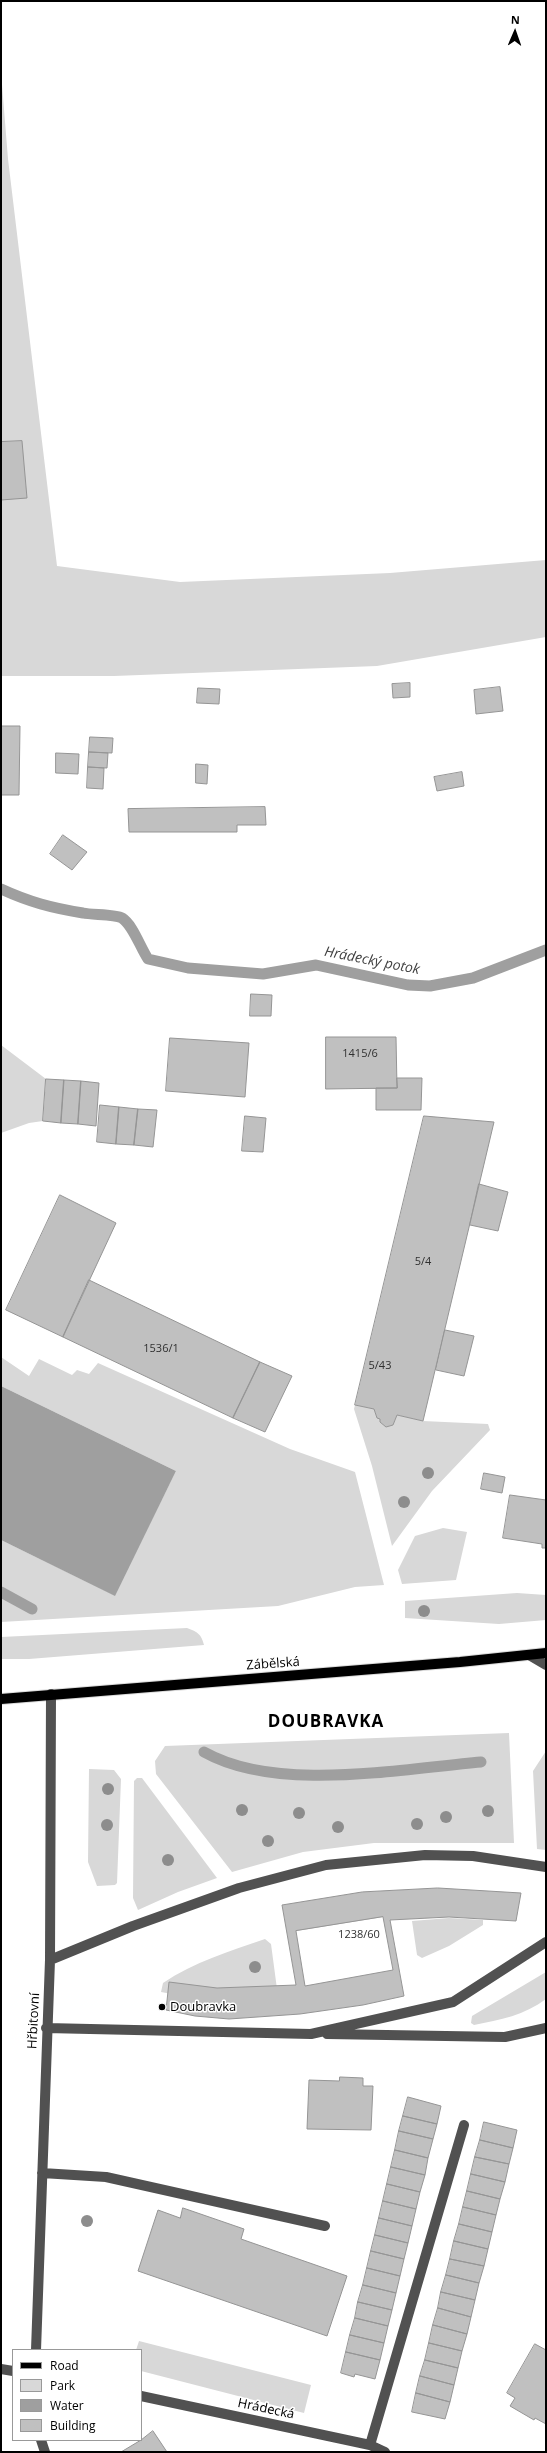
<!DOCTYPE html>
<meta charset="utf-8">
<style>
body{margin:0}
#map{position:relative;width:547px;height:2453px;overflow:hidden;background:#fff;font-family:"Open Sans",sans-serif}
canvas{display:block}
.frame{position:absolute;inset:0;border:2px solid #000;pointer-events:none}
.legend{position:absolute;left:12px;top:2349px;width:130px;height:92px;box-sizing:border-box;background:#fff;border:1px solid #999;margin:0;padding:5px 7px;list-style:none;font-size:12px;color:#000}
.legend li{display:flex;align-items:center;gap:8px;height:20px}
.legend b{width:20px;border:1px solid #999}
.north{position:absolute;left:495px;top:12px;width:40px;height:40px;-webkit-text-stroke:3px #fff;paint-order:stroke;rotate:2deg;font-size:11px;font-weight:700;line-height:16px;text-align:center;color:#000}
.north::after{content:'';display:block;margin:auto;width:14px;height:18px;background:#000;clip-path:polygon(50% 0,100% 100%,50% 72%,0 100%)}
</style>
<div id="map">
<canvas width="547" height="2453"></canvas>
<div class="frame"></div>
<ul class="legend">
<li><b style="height:5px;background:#000"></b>Road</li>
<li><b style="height:11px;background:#d8d8d8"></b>Park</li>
<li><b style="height:11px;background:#9f9f9f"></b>Water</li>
<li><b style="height:11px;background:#c0c0c0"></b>Building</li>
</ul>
<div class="north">N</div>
</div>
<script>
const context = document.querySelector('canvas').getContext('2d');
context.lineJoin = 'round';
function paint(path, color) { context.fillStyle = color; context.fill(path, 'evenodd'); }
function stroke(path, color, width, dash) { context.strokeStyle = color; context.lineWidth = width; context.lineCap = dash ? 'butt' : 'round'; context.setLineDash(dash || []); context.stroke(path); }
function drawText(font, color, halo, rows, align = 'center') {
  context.font = font + ' "Open Sans",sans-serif'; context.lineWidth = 3; context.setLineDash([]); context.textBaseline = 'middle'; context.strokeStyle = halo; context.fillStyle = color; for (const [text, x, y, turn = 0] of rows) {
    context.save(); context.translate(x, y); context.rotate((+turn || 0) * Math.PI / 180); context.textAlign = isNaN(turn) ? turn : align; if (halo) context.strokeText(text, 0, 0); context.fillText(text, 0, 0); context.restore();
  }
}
const green = new Path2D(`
 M1 72 8 159 57 566 180 582 390 573 546 560V637L377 666 114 676H1Z
 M1 1045 46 1079 43 1121 29 1123 1 1133Z
 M1 1357 29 1376 39 1359 72 1375 77 1370 89 1374 98 1363 290 1449 355 1472 384 1585 355 1587 278 1606 1 1622V1540L114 1595 176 1471 1 1386Z
 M355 1405 374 1409 377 1418 380 1419V1422L386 1427 393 1425 397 1415 423 1421 488 1424 490 1430 432 1491 392 1546 372 1466 354 1409Z
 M443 1528 467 1532 456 1580 402 1584 398 1570 415 1536Z
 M517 1593 546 1595V1620L499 1624 405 1618V1601Z
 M187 1628C198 1632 201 1634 204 1645L29 1659H1V1637Z
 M509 1733 514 1843H374L303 1852 232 1872 156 1774 155 1761 165 1746Z
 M546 1751V1850L537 1849 533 1771Z
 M89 1769 114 1770 121 1779 117 1883 115 1885 97 1886 88 1862Z
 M137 1778H142L217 1878 178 1892 138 1910 133 1898 134 1781Z
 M449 1918 483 1920V1925L449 1946 422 1958 417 1955 412 1921Z
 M265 1939 271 1944 277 1989 177 1995 161 1992 163 1983C194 1962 230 1951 265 1939Z
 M546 1972V1999C525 2015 500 2020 474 2025L471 2023 472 2016Z
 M139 2341 311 2385 304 2413 141 2371V2350H136Z`);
const water = new Path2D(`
 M1 1386 176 1471 115 1596 1 1540Z`);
const stream = new Path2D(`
 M1 889C29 902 52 908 83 913 92 915 115 914 122 918 133 925 140 947 148 959L188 968 263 974 316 965 408 985 430 986 473 978 546 950
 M1 1592 32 1609
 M204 1752C277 1793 399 1769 481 1762`);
const building = new Path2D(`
 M22 441 27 498 1 500V442Z
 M410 683V697L393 698 392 684Z
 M500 687 503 711 476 714 474 690Z
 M198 688 220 689 219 704 197 703Z
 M1 726H20L19 795H1Z
 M90 737 113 738 112 753 89 752Z
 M89 752 108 753 107 768 88 767Z
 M56 753 79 754 78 774 56 773Z
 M196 764 208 765 207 784 196 783Z
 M88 767 104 768 103 789 87 788Z
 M462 772 464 786 437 791 434 777Z
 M265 807 266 825H237V832H129L128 809Z
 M63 835 87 852 72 870 50 854Z
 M251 994 272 995 271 1016H250Z
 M326 1037H396L397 1088 326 1089Z
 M170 1038 249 1043 245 1097 166 1091Z
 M397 1078H422L421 1110H376V1088H397Z
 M46 1079 64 1080 61 1123 43 1121Z
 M64 1080 81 1081 78 1124 61 1123Z
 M81 1081 99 1083 96 1126 78 1124Z
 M100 1105 119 1107 116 1144 97 1142Z
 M119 1107 138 1109 134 1145 116 1144Z
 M138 1109 157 1110 153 1147 134 1145Z
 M245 1116 266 1118 263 1152 242 1151Z
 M424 1116 494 1122 423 1421 397 1415 393 1425 386 1427 380 1422V1419L377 1418 374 1409 355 1405Z
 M479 1184 508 1192 498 1231 470 1225Z
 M60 1195 116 1223 63 1337 6 1310Z
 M89 1280 260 1362 233 1418 63 1337Z
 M445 1330 474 1336 464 1376 436 1370Z
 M260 1362 292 1376 265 1432 233 1418Z
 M484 1473 505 1477 502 1493 481 1489Z
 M510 1495 546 1500V1548H542V1544L503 1538Z
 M438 1888 521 1893 516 1921 449 1917 390 1920 404 1996 363 2005 300 2014 229 2019 195 2016 166 2010 169 1982 217 1988 296 1985 282 1905 362 1892Z
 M383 1917 393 1970 305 1986 296 1931Z
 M340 2077 363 2078V2086H373L371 2130 307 2129 309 2080 339 2081Z
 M408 2097 441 2106 437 2124 403 2116Z
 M403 2116 437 2124 433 2139 399 2131Z
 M484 2122 517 2130 513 2148 480 2140Z
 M399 2131 433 2139 428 2158 395 2150Z
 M480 2140 513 2148 509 2164 475 2157Z
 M395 2150 428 2158 425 2175 391 2167Z
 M475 2157 509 2164 505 2182 471 2174Z
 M391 2167 425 2175 420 2192 387 2184Z
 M471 2174 505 2182 500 2199 467 2191Z
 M387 2184 420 2192 416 2209 383 2201Z
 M467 2191 500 2199 496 2215 463 2207Z
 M383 2201 416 2209 412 2226 379 2218Z
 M463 2207 496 2215 492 2232 459 2224Z
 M183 2208 244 2229 241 2239 347 2276 327 2336 138 2271 158 2210 180 2218Z
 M379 2218 412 2226 408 2243 375 2235Z
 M459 2224 492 2232 488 2249 454 2241Z
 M375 2235 408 2243 404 2259 371 2251Z
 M454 2241 488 2249 484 2266 450 2259Z
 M371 2251 404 2259 400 2276 367 2268Z
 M450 2259 484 2266 479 2283 446 2275Z
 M367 2268 400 2276 396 2293 363 2285Z
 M446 2275 479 2283 475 2300 441 2292Z
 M363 2285 396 2293 392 2310 358 2302Z
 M441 2292 475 2300 471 2317 438 2308Z
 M358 2302 392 2310 388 2326 355 2318Z
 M438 2308 471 2317 467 2334 433 2325Z
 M355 2318 388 2326 384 2343 350 2335Z
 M433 2325 467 2334 462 2351 429 2343Z
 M350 2335 384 2343 380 2360 346 2352Z
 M429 2343 462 2351 458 2368 425 2360Z
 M535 2344 546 2350V2424L535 2418 534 2420 510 2406 515 2398 507 2393Z
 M346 2352 380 2360 375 2379 355 2374 354 2377 341 2373Z
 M425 2360 458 2368 454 2385 420 2376Z
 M420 2376 454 2385 450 2402 416 2393Z
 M416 2393 450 2402 445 2419 412 2412Z
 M153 2431 167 2452H121L141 2440Z`);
const minor = new Path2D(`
 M529 1655 546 1665
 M50 1960 133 1926 239 1888 326 1865 425 1855 473 1856 546 1867
 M46 2028 311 2034 453 2002 546 1942
 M327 2034 505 2037 546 2028
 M42 2173 106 2177 325 2226
 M36 2350 50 1960 51 1694
 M1 2369 13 2371
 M141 2396 370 2445 385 2452
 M41 2440 45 2452
 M370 2445 464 2125`);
const major = new Path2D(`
 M1 1699 460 1662 546 1653`);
const trees = [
 [428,1473],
 [404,1502],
 [424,1611],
 [108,1789],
 [242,1810],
 [488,1811],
 [299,1813],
 [446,1817],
 [417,1824],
 [107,1825],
 [338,1827],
 [268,1841],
 [168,1860],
 [255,1967],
 [87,2221]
];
const markers = [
 [162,2007,4,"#000"]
];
const numberNames = [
 ["1415/6",360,1054],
 ["5/4",423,1262],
 ["1536/1",161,1349],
 ["5/43",380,1366],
 ["1238/60",359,1935]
];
const streetNames = [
 ["Zábělská",273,1664,-4],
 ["Hřbitovní",34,2021,-87],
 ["Hrádecká",266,2409,12]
];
const poiNames = [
 ["Doubravka",170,2007]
];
const waterNames = [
 ["Hrádecký potok",372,961,11]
];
const districtNames = [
 ["DOUBRAVKA",326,1722]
];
paint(green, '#d8d8d8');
paint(water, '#9f9f9f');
stroke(stream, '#9f9f9f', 11);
paint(building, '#c0c0c0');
stroke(building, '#959595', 1);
stroke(major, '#dbdbdb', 12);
stroke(minor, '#515151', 10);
stroke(major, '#000', 10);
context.fillStyle = '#8d8d8d';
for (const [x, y] of trees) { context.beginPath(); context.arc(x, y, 6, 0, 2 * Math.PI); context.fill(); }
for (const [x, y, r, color] of markers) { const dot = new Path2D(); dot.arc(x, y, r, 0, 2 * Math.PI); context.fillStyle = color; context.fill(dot); stroke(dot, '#fff', 1.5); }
drawText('11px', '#303030', null, numberNames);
drawText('13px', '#000', '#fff', streetNames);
drawText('13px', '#000', '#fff', poiNames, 'left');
drawText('italic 14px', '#404040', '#fff', waterNames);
context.letterSpacing = '1px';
drawText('bold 17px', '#000', '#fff', districtNames);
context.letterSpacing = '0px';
</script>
